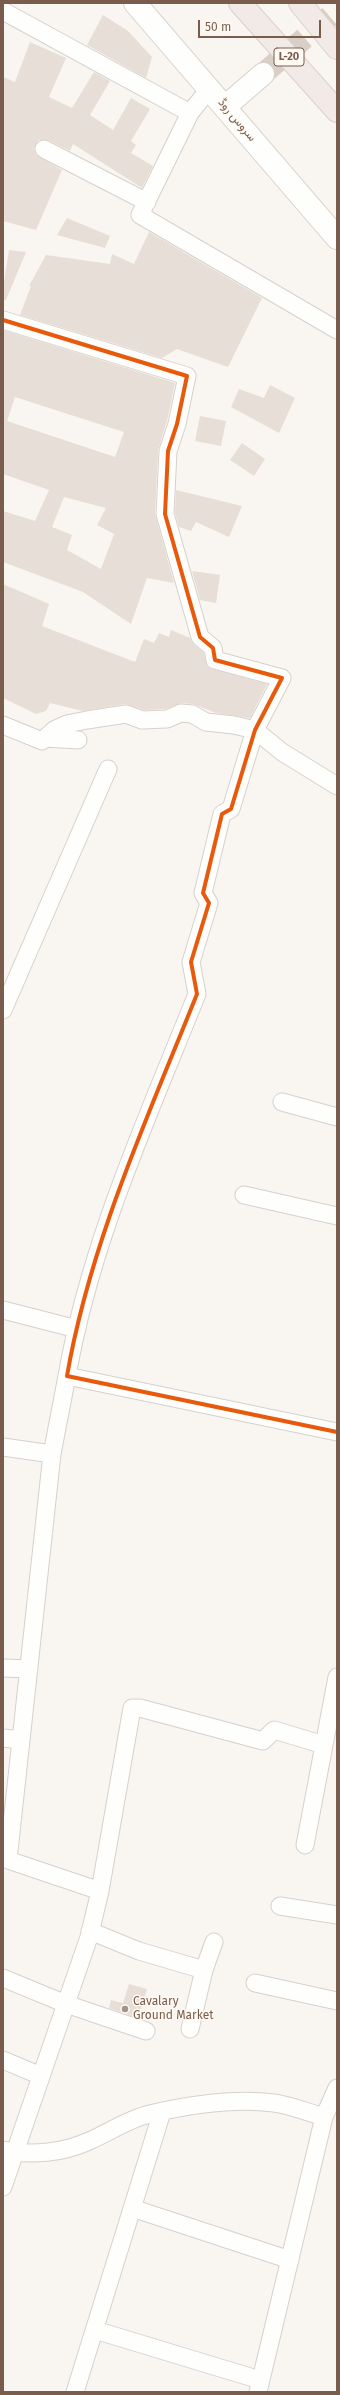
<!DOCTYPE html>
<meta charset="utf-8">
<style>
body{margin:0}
#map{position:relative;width:340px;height:2395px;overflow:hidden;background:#f9f5f0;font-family:"Fira Sans",sans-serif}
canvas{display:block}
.frame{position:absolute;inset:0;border:4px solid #7a5c4d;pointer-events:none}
.scale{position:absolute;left:198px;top:20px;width:123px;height:18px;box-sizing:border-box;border:2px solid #7a5c4d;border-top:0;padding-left:5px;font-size:12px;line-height:14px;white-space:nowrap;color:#7a5c4d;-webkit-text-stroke:3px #fffaf3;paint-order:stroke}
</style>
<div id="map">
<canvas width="340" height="2395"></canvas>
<div class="frame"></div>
<div class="scale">50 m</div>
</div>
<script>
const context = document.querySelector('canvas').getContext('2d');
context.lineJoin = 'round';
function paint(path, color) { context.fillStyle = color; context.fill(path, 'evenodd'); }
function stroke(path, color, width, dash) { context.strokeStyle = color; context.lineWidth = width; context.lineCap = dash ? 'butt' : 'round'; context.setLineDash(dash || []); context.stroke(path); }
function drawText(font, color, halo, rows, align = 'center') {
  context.font = font + ' "Fira Sans",Vazirmatn,sans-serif'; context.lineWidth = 3; context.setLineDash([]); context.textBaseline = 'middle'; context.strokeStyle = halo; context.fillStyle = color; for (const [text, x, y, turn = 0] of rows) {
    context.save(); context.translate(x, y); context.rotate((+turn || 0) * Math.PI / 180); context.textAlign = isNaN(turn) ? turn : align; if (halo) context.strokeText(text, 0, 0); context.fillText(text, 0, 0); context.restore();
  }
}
const building = new Path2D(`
 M103 15 128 31 152 57 146 78 87 45Z
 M30 42 66 58 49 97 72 108 94 72 110 81 90 115 113 130 131 98 150 109 131 141 136 145 131 153 153 166 142 188 73 144 70 151 48 140H39L34 149 36 155 62 170 36 230 3 221V77L15 82Z
 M67 218 110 236 105 248 57 235Z
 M149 232 262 298 228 367 177 349 162 358 20 315 31 286H29L46 255 110 264 112 254 134 264Z
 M9 250 26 252 6 300H3V288Z
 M3 330 175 383 167 421 158 450 155 514 174 583 147 578 131 624 83 592 3 562V511L35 521 49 490 3 474ZM15 397 124 432 115 457 7 421ZM64 497 106 508 97 525 114 534 101 569 67 550 72 535 52 527Z
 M270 385 295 398 279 433 231 407 239 389 264 398Z
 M200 416 226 421 221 446 195 441Z
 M242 443 265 459 254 476 230 460Z
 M176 490 242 506 229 537 196 522 191 531 179 527 175 513Z
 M192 571 220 575 216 603 200 600Z
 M3 584 49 604 42 626 135 662 144 639 154 643 159 633 169 637 171 630 190 638 194 645 204 653 207 666 212 669 267 684 250 718 216 713 193 704 182 703 165 709 144 710 125 704 83 711 50 703 46 711 36 714 3 698Z
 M129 1984 147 1989 138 2018 109 2008 111 2000 123 2003Z`);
const secondaryTunnel = new Path2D(`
 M263 74 337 10`);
const street = new Path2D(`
 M3 11 190 113 210 88
 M190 113 140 215 337 330
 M44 149 147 202
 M3 320 187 376 177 424 168 451 165 514 200 637 213 648 215 660 282 678 255 730 231 809 222 814 203 893 209 903 191 962 197 994C147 1119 90 1243 67 1376L337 1432
 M3 725 42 741 54 730 67 724 87 720 126 714 142 720 167 719 181 713 192 714 206 722 234 725 255 730 282 752 337 786
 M45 738 78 740
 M3 1010 108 769
 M282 1102 337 1117
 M244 1195 337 1216
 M3 1310 77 1329
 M3 1447 52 1454 67 1376
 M3 1668 29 1669
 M3 1738 21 1740
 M305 1845 337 1677
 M100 1891 132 1708H140L263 1741 274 1730 324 1745
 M280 1906 337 1915
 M90 1931 139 1951 204 1970
 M3 1978 66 2004 146 2031
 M255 1983 337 2001
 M190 2029 204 1970 214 1942
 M3 2060 41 2076
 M3 2150C31 2156 63 2153 89 2141 110 2132 128 2119 150 2114 189 2105 234 2098 274 2103 290 2105 307 2112 324 2117
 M3 2187 89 1937 100 1891 8 1860 52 1454
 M132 2208 290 2260
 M95 2330 260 2380
 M75 2392 162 2112
 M258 2392 324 2117 337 2088`);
const secondary = new Path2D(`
 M135 3 337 238
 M226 106 263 74`);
const highway = new Path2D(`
 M240 3 337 111
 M300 3 337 48`);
const cycleway = new Path2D(`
 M3 320 187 376 177 424 168 451 165 514 200 637 213 648 215 660 282 678 255 730 231 809 222 814 203 893 209 903 191 962 197 994C147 1119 90 1243 67 1376L337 1432`);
const markers = [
 [125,2009,4,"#a69286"]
];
const shields = [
 [289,57,30]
];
const shieldNames = [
 ["L-20",289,57]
];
const streetNames = [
 ["سروس روڈ",237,120,50]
];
const poiNames = [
 ["Cavalary",133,2002],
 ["Ground Market",133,2016]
];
paint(building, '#e6ded7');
stroke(secondaryTunnel, '#d9cfc7', 22, [22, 11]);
stroke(street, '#d7d1cb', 19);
stroke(secondary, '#d9d2cb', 24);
stroke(highway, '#dad1cc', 24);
stroke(street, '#fefefd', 17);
stroke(secondary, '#fefefd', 22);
stroke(highway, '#f2eae7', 22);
stroke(cycleway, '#e8590c', 4);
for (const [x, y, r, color] of markers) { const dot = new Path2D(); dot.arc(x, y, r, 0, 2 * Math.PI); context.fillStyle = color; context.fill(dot); stroke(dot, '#fffaf3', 1.5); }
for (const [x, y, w] of shields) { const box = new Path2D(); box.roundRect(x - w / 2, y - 9, w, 18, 3); context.fillStyle = '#fffaf3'; context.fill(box); stroke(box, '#7a5c4d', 1); }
drawText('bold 11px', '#7a5c4d', null, shieldNames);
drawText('12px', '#7a5c4d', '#fffaf3', streetNames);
drawText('12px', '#7a5c4d', '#fffaf3', poiNames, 'left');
</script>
